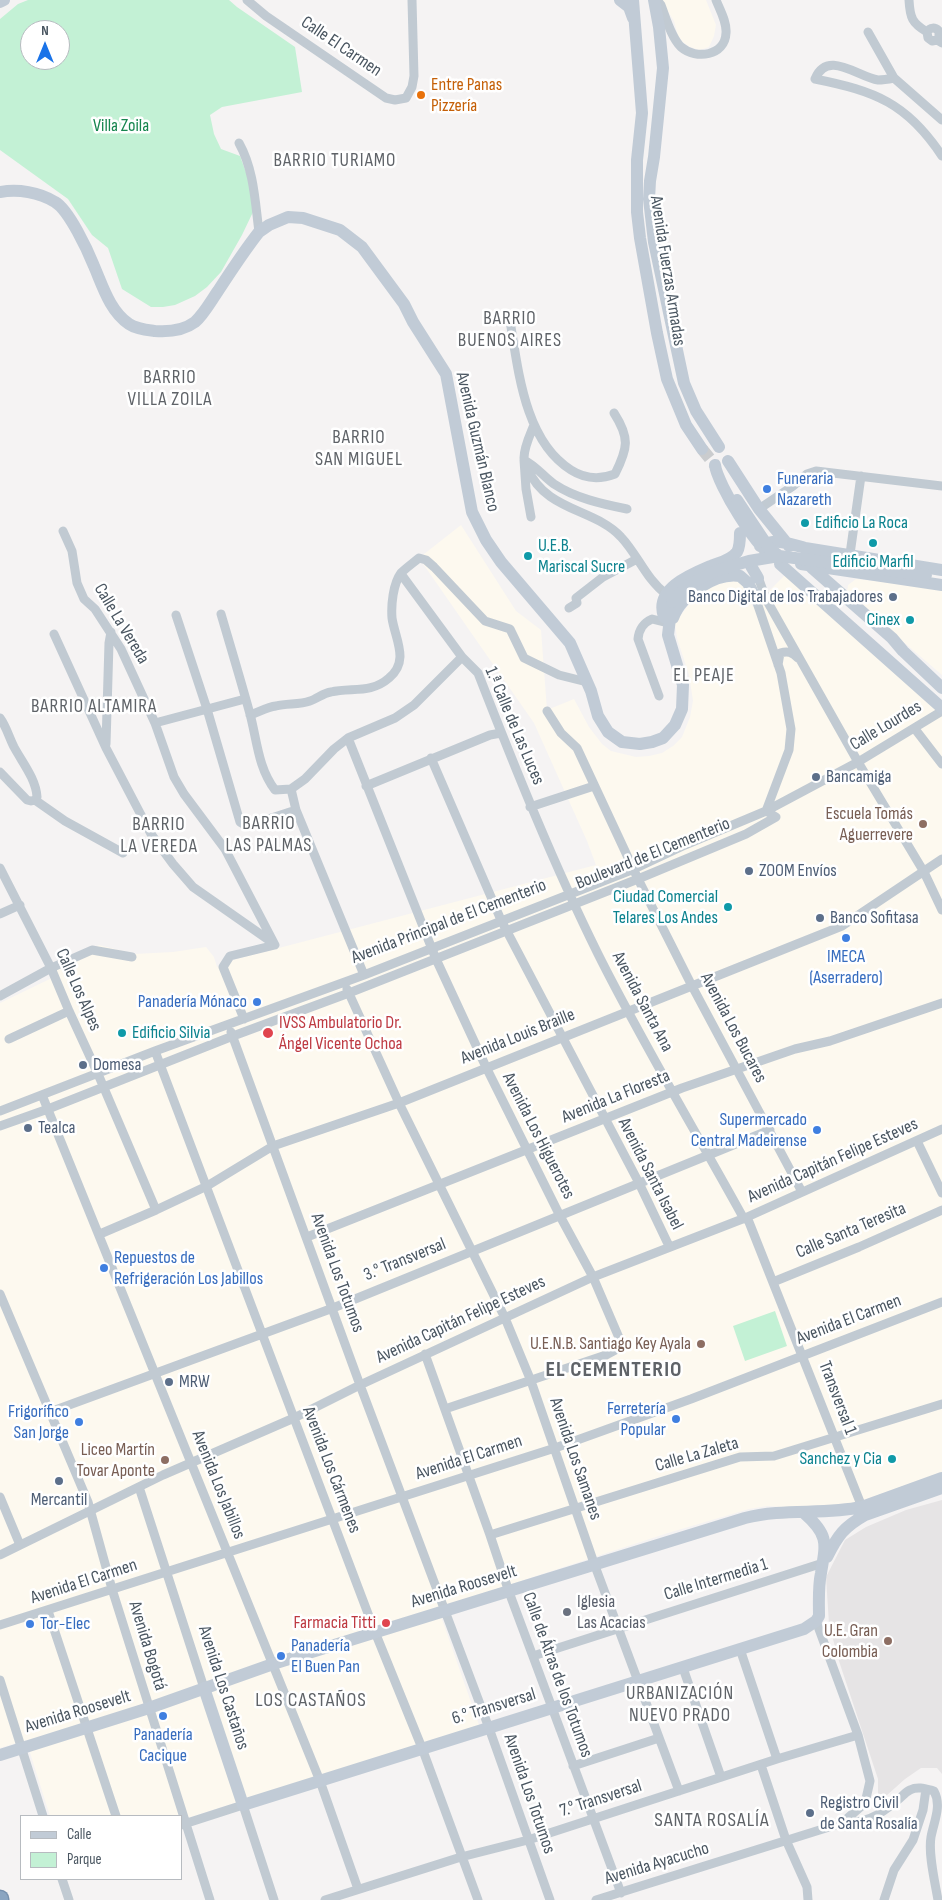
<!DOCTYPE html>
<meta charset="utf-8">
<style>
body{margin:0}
#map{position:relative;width:942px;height:1900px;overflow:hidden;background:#f5f3f3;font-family:"Sofia Sans Condensed",sans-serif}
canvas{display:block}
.legend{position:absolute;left:20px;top:1815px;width:162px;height:65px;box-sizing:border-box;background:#fff;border:1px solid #b7bbc0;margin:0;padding:6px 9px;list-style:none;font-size:15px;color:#4a5661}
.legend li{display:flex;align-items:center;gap:10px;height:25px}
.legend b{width:25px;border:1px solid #b7bbc0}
.north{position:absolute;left:20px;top:20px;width:50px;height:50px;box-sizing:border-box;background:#fff;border:1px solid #b7bbc0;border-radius:50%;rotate:0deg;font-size:14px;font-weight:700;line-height:20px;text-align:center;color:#4a5661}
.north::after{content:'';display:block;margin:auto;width:18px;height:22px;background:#1a73e8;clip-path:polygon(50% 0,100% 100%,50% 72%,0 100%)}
</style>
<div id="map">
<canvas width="942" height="1900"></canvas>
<ul class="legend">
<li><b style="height:6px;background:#c1cbd6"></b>Calle</li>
<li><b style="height:14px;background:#c3f1d5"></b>Parque</li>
</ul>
<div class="north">N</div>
</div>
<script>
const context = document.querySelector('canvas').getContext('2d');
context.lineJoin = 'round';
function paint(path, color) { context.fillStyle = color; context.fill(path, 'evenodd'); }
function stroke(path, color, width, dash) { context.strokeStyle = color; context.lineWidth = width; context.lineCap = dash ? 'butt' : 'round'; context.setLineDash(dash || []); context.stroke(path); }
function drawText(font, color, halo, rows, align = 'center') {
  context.font = font + ' "Sofia Sans Condensed",sans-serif'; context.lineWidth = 5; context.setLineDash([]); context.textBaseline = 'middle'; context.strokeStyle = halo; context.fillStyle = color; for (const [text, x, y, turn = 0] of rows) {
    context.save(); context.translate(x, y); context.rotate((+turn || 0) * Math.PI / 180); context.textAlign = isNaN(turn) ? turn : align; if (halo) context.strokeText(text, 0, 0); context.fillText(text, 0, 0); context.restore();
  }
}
const commercial = new Path2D(`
 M661 0H706L716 25 714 36 709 47 700 50 690 47 683 42 678 36 674 21Z
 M461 525 516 611 541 630 547 710 574 699 589 727 602 744 611 751 636 757 649 756 662 753 673 746 682 737 690 717 693 701 689 675 677 638 675 623 702 587 738 580 746 591 753 607 787 573 942 714V1472L847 1506 820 1509 767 1506 749 1509 668 1533 438 1608 479 1725 181 1820V1816H50L26 1740 0 1748V1003L56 976 53 968 99 945 134 954 173 952 206 947 214 957 217 967 233 960 596 865 587 841 534 723 419 558Z
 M856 579 942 588V675L849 595 847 592 848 585Z`);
const education = new Path2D(`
 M942 1500V1774L937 1768H921L905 1779 886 1796 878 1806V1779L838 1658 829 1624 826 1577 845 1540 866 1527 906 1510Z`);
const green = new Path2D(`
 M28 0H229L237 7 295 47 302 92 222 107 210 115 214 134 221 149 240 156 253 191V212L242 235 221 272 207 287 195 296 175 305 163 307H151L122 289 108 248 92 235 68 199 0 150V19L18 4ZM30 30H60V60H30Z
 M775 1311 787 1346 745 1361 733 1326Z`);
const secondaryTunnel = new Path2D(`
 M702 449 715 465`);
const street = new Path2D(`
 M247 0 266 16 386 98 395 100 406 98 412 87 414 76 412 0
 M657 0 661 5C666 18 671 37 681 47 696 60 725 56 726 33 727 22 720 10 716 0
 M909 0C910 18 912 23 927 32
 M868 32 894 78 942 120
 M937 40 939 37V31C935 27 930 27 927 32L928 38 932 41 937 40 942 43
 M894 78C889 79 883 80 878 80 858 77 827 49 815 79 875 91 907 103 942 156
 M239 143C254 170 255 201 259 232
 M509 315C518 366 523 440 571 470 585 479 599 480 615 474 628 448 630 438 614 413
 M534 425C530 435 524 447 524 458 524 461 526 465 528 469 545 511 596 509 621 537 638 555 646 579 666 594
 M759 509 793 486 807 474 816 471 942 486
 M531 517 526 489 524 460C536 466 543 476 554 484 575 498 602 504 627 509
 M63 531 72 551 77 583 84 599 95 609 121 649 155 723 174 777 184 794 225 849 275 945 230 956 223 967 244 1019
 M850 554 861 476
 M401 574 462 657 478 673C515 768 553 863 598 954 643 1044 695 1130 744 1219
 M757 574 766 599 858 762 924 872 942 910
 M569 608 577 603 576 598 603 577 637 559
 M221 614C231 648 241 681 250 714 257 740 258 768 275 790L291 789 305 779 334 749 348 738 395 718 414 705 462 657
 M176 615 207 709 240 822 247 826 296 810
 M54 634 106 748 151 834 173 864 193 887 273 943
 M778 665 780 653C788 651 792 652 798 658
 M659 696 638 639C639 629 643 623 652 619L668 623
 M547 711 561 733 577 748 638 879 692 986 802 1192
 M250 715C259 712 267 707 276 706 287 703 299 705 310 701 317 699 323 693 331 692 351 687 371 694 389 678 410 661 395 639 392 618 391 605 393 584 401 573 406 568 413 563 419 558L426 560 434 567 485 621 510 629 524 658 559 675 587 682
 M0 718C6 726 9 737 14 747 22 762 36 779 37 797L35 800
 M155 723 245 699
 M915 729 942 764
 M348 738 436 959 486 1067 560 1216 593 1277 620 1340 619 1348 606 1355 445 1409
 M106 744 109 643 111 632
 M431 758 501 920 639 1183 669 1246
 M0 772 27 800 31 801 35 800
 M366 786 490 735 501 733
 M291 789 296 810 364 975
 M35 800 65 821 123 853
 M530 807 594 786
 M0 868 51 968 69 1011 98 1074 156 1210
 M0 914 20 905
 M347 989 399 1103 505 1318 531 1381 595 1566 679 1791
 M0 996 51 968 92 950 132 957
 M231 1032 360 1385 489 1728 550 1900
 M9 1039 69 1011
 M155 1051 375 1632 422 1748 478 1900
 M42 1095 320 1781 358 1889
 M0 1111 155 1051 364 975 634 869 685 845 766 811 789 750 791 729 781 673 752 588
 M0 1126 48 1109 233 1036 349 993 638 879 746 834 776 817 766 811 858 762 942 711
 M917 1141 942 1193
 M747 1217 862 1507
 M100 1234 156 1210 207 1186 273 1146 399 1103 842 926 942 859
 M307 1237 682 1088 795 1049 830 1041 942 1003
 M773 1282 859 1247 942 1210
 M0 1294 88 1502 112 1589 210 1900
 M425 1354 490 1535 509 1592 621 1893
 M50 1412 333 1308 770 1130
 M139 1487 204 1688
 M0 1497 20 1545
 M490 1535 740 1457 774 1456 942 1404
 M0 1555 163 1475 294 1418 360 1385 593 1277 745 1218 942 1129
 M48 1611 116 1816
 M816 1621 858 1735 870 1781 865 1803 842 1823
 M0 1625 555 1448 691 1399 942 1302
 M740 1649 777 1759
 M533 1656 823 1563
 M683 1668 721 1777
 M0 1680 43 1816
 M761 1765 786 1840 807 1887 808 1900
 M573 1766 659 1738
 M181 1825 243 1805 274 1900
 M62 1879 69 1900
 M325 1900 461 1857 528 1840 777 1759 858 1735
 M596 1900 842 1823C864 1823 878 1817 895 1802 900 1799 905 1792 910 1790 918 1786 926 1789 934 1791 942 1806 934 1821 931 1837 928 1854 935 1882 938 1900
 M884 1900 894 1870 913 1840 923 1810 926 1789`);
const secondary = new Path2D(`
 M620 0 629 7 633 18
 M633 0 642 113 637 160V212L640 238 657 333 667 379 686 425 702 449
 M654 0 659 27 663 68 654 157 650 181 649 199 654 242 684 383 696 411 719 447
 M0 2 4 0
 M0 192C18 189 39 192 55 202 69 210 88 251 94 266 103 287 110 311 129 324 136 329 147 330 155 331 169 332 183 331 195 322 204 314 211 301 218 291 231 271 244 251 259 232L269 225 288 217 303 218 340 230 362 247 404 304 413 322 446 374 472 512 486 540 501 562 570 643 591 691 598 716 608 732 622 742 640 744 652 742 663 738 675 725 682 709 683 685 668 635 672 602
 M728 461 759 509 789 546
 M715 465C717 483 758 552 775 557
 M760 546C776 538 788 543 805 548L942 570
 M780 564 942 708
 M801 564 942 585
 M751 566 758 578
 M812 568 892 638 903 651 942 688
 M664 617C654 588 692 574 713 565 721 562 731 560 737 552 740 547 740 540 740 533
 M673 618C681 595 716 572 740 576L748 583 753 593
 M827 1557C838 1535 844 1527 865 1515L942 1488
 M204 1688 243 1805 804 1629 816 1621 819 1616C819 1602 818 1587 821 1573 826 1543 829 1535 804 1513
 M0 1755 149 1708 273 1664 745 1518C784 1508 823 1515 862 1507L942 1478`);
const highway = new Path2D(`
 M0 1899V1900`);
const secondaryBridge = new Path2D(`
 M737 500 769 548 779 556
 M672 602 688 585 718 570 749 561 779 556 926 575`);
const markers = [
 [421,95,5,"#e8710a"],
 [767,489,5,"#3f7fe0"],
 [805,523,5,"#0f9aa8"],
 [873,543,5,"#0f9aa8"],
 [528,556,5,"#0f9aa8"],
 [893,597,5,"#5c6f8a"],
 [910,620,5,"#0f9aa8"],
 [816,777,5,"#5c6f8a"],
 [923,824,5,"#8d6e63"],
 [749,871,5,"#5c6f8a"],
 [728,907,5,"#0f9aa8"],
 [820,918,5,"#5c6f8a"],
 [846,938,5,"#3f7fe0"],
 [257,1002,5,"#3f7fe0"],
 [122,1033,5,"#0f9aa8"],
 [268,1033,6,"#e0444e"],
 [83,1065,5,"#5c6f8a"],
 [28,1128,5,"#5c6f8a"],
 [817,1130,5,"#3f7fe0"],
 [104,1268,5,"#3f7fe0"],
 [701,1344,5,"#8d6e63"],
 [169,1382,5,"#5c6f8a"],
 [676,1419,5,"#3f7fe0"],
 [79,1422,5,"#3f7fe0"],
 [892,1459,5,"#0f9aa8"],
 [165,1460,5,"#8d6e63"],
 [59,1481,5,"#5c6f8a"],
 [567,1612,5,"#6b7280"],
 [386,1623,5,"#e0444e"],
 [30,1624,5,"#3f7fe0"],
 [888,1641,5,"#8d6e63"],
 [281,1656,5,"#3f7fe0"],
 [163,1716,5,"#3f7fe0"],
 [810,1813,5,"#5c6f8a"]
];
const streetNames = [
 ["Calle El Carmen",341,47,34],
 ["Avenida Fuerzas Armadas",667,271,81],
 ["Avenida Guzmán Blanco",477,442,77],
 ["Calle La Vereda",121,624,59],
 ["1.ª Calle de Las Luces",514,726,67],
 ["Calle Lourdes",886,726,-31],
 ["Boulevard de El Cementerio",653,854,-22],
 ["Avenida Principal de El Cementerio",449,922,-21],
 ["Calle Los Alpes",78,990,66],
 ["Avenida Santa Ana",642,1002,62],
 ["Avenida Los Bucares",733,1028,62],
 ["Avenida Louis Braille",518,1037,-22],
 ["Avenida La Floresta",616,1097,-22],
 ["Avenida Los Higuerotes",538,1136,63],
 ["Avenida Capitán Felipe Esteves",833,1161,-24],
 ["Avenida Santa Isabel",650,1174,63],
 ["Calle Santa Teresita",851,1231,-23],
 ["3.° Transversal",405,1260,-22],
 ["Avenida Los Totumos",337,1273,70],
 ["Avenida Capitán Felipe Esteves",461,1320,-25],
 ["Avenida El Carmen",849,1320,-21],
 ["Transversal 1",837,1398,69],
 ["Calle La Zaleta",697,1455,-16],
 ["Avenida El Carmen",469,1458,-18],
 ["Avenida Los Samanes",575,1459,71],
 ["Avenida Los Cármenes",331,1470,69],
 ["Avenida Los Jabillos",218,1485,68],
 ["Calle Intermedia 1",716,1580,-17],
 ["Avenida El Carmen",84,1582,-18],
 ["Avenida Roosevelt",464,1587,-17],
 ["Avenida Bogotá",147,1646,73],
 ["Calle de Átras de los Totumos",557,1675,70],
 ["Avenida Los Castaños",223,1688,72],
 ["6.° Transversal",494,1707,-17],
 ["Avenida Roosevelt",78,1712,-17],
 ["Avenida Los Totumos",529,1794,71],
 ["7.° Transversal",601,1799,-18],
 ["Avenida Ayacucho",657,1864,-17]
];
const foodNames = [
 ["Entre Panas",431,85],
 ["Pizzería",431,106]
];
const parkNames = [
 ["Villa Zoila",121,126]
];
const shopNames = [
 ["Funeraria",777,479],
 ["Nazareth",777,500],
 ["IMECA",846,957,"center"],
 ["(Aserradero)",846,978,"center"],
 ["Panadería Mónaco",247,1002,"right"],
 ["Supermercado",807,1120,"right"],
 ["Central Madeirense",807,1141,"right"],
 ["Repuestos de",114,1258],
 ["Refrigeración Los Jabillos",114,1279],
 ["Ferretería",666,1409,"right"],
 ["Popular",666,1430,"right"],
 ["Frigorífico",69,1412,"right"],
 ["San Jorge",69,1433,"right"],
 ["Tor-Elec",40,1624],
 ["Panadería",291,1646],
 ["El Buen Pan",291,1667],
 ["Panadería",163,1735,"center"],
 ["Cacique",163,1756,"center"]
];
const cultureNames = [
 ["Edificio La Roca",815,523],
 ["U.E.B.",538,546],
 ["Mariscal Sucre",538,567],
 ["Edificio Marfil",873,562,"center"],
 ["Cinex",900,620,"right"],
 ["Ciudad Comercial",718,897,"right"],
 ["Telares Los Andes",718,918,"right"],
 ["Edificio Silvia",132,1033],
 ["Sanchez y Cia",882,1459,"right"]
];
const serviceNames = [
 ["Banco Digital de los Trabajadores",883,597,"right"],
 ["Bancamiga",826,777],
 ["ZOOM Envíos",759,871],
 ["Banco Sofitasa",830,918],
 ["Domesa",93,1065],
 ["Tealca",38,1128],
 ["MRW",179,1382],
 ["Mercantil",59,1500,"center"],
 ["Registro Civil",820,1803],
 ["de Santa Rosalía",820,1824]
];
const educationNames = [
 ["Escuela Tomás",913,814],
 ["Aguerrevere",913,835],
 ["U.E.N.B. Santiago Key Ayala",691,1344],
 ["Liceo Martín",155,1450],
 ["Tovar Aponte",155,1471],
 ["U.E. Gran",878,1631],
 ["Colombia",878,1652]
];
const healthNames = [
 ["IVSS Ambulatorio Dr.",279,1023],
 ["Ángel Vicente Ochoa",279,1044],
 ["Farmacia Titti",376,1623,"right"]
];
const worshipNames = [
 ["Iglesia",577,1602],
 ["Las Acacias",577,1623]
];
const neighbourhoodNames = [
 ["BARRIO TURIAMO",335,161],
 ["BARRIO",510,319],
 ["BUENOS AIRES",510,341],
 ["BARRIO",170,378],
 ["VILLA ZOILA",170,400],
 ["BARRIO",359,438],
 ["SAN MIGUEL",359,460],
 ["EL PEAJE",704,676],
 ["BARRIO ALTAMIRA",94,707],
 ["BARRIO",269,824],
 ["LAS PALMAS",269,846],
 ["BARRIO",159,825],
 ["LA VEREDA",159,847],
 ["URBANIZACIÓN",680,1694],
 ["NUEVO PRADO",680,1716]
];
const quarterNames = [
 ["LOS CASTAÑOS",311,1701],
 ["SANTA ROSALÍA",712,1821]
];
const districtNames = [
 ["EL CEMENTERIO",614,1370]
];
paint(commercial, '#fdf9ef');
paint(education, '#e6e4e5');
paint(green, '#c3f1d5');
stroke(secondaryTunnel, '#caccce', 12, [12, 6]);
stroke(highway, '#7690ad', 19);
stroke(street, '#c1cad2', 9);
stroke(secondary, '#c1cbd6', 12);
stroke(highway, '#8ba5c1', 16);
stroke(secondaryBridge, '#c1cbd6', 12);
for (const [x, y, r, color] of markers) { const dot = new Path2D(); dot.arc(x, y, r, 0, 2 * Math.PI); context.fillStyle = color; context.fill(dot); stroke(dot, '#fff', 2); }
drawText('18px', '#4a5661', '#fff', streetNames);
drawText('18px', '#c56008', '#fff', foodNames, 'left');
drawText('18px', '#17864f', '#fff', parkNames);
drawText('18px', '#366cbe', '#fff', shopNames, 'left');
drawText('18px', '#0d838f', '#fff', cultureNames, 'left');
drawText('18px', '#4e5e75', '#fff', serviceNames, 'left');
drawText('18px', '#785e54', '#fff', educationNames, 'right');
drawText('18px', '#be3a42', '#fff', healthNames, 'left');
drawText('18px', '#5b616d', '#fff', worshipNames, 'left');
context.letterSpacing = '1px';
drawText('19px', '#5f6368', '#fff', neighbourhoodNames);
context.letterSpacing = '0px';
context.letterSpacing = '1px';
drawText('20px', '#5f6368', '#fff', quarterNames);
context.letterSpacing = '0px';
context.letterSpacing = '1px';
drawText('bold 22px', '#5f6368', '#fff', districtNames);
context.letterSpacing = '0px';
</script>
